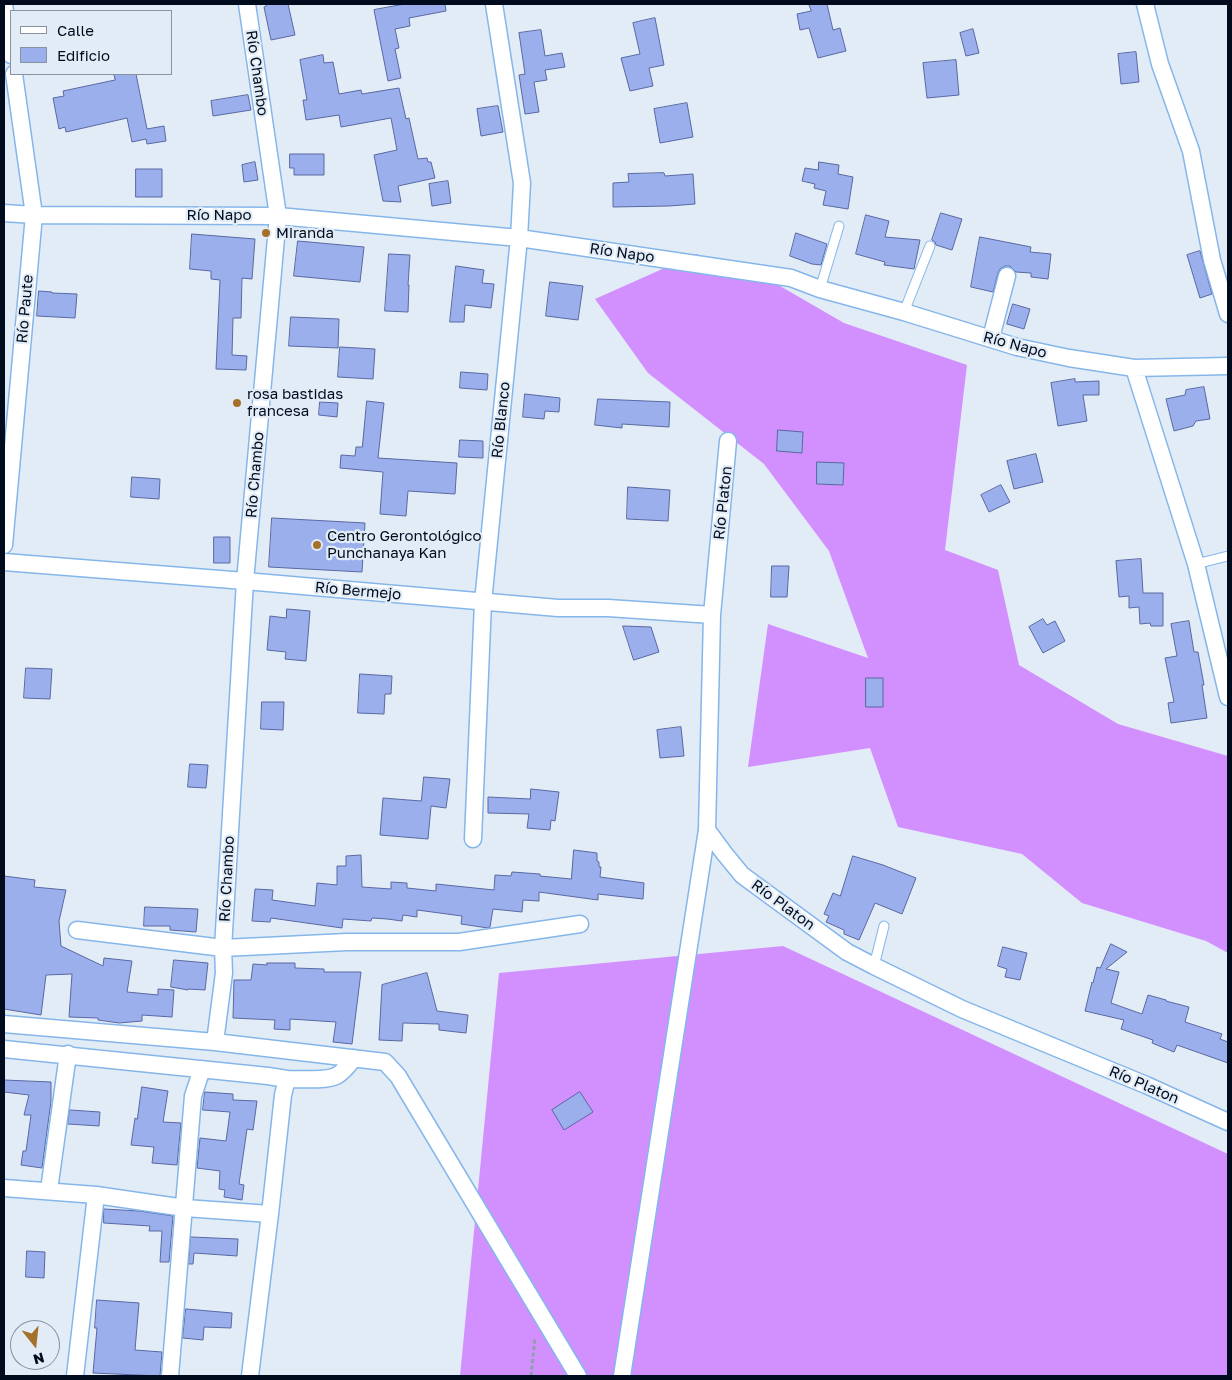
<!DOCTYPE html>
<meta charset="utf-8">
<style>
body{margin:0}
#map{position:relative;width:1232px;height:1380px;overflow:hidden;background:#e2ecf7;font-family:"Golos Text",sans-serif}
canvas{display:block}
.frame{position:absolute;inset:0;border:5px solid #000c1e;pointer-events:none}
.legend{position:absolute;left:10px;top:10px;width:162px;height:65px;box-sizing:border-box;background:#e2ecf7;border:1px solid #8892a0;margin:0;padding:6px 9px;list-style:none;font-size:15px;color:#000c1e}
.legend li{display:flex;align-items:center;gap:10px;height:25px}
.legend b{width:25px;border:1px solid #8892a0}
.north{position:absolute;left:10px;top:1320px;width:50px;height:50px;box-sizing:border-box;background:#e2ecf7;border:1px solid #8892a0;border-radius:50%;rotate:164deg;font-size:14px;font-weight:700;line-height:20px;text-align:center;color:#000c1e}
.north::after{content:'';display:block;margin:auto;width:18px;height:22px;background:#a57029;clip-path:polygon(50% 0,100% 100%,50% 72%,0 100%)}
</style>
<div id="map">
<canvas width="1232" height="1380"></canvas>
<div class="frame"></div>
<ul class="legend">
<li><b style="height:6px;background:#fff"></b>Calle</li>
<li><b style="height:14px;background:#9cafed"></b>Edificio</li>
</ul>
<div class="north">N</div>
</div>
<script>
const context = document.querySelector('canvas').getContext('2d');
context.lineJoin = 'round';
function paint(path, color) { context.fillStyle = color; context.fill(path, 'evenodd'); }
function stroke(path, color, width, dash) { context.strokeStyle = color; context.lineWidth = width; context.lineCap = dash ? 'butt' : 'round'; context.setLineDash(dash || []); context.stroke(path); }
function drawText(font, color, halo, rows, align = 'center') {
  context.font = font + ' "Golos Text",sans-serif'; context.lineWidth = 4.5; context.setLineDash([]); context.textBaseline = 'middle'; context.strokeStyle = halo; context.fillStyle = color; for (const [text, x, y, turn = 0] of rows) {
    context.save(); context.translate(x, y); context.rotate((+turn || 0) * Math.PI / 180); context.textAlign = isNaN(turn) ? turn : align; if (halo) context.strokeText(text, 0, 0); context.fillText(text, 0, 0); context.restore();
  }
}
const forest = new Path2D(`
 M696 254 780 286 844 323 967 365 945 550 998 570 1019 665 1118 724 1228 756V953L1206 941 1082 903 1022 854 898 827 870 748 748 767 768 624 868 658 829 551 764 464 648 373 595 299Z
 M783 946 1228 1154V1376H460L499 973Z`);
const building = new Path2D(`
 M266 4H288L295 35 271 40 264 7 266 6Z
 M405 4H445L446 11 409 18 410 26 395 29 399 48 395 49 401 78 388 81 374 10Z
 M809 4H827L833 30 840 28 846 51 818 58 809 28 800 30 797 14 811 11Z
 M655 18 664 65 649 68 653 86 630 91 621 58 640 54 633 23Z
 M973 29 979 53 966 56 960 33Z
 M541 30 545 56 562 53 565 67 545 70 547 80 534 82 539 112 525 114 519 75 525 74 519 33Z
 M1136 52 1139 82 1121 84 1118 54Z
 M323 55 324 63 333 62 339 94 361 90 362 94 399 88 406 119 409 118 418 159 427 158 428 162H431L435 178 398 186 401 202 383 201 374 155 397 150 391 118 341 127 339 115 306 120 303 100H307L300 60Z
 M956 60 959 95 927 98 923 63Z
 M114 74H136L147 129 164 126 166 141 147 144 146 139 132 142 127 118 66 132 65 127 59 129 53 98 64 96 63 91 115 80Z
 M248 95 251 110 213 116 211 101Z
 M687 103 693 137 660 143 654 109Z
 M498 106 503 132 481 136 477 109Z
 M290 154H324V175H294V168H290Z
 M255 162 258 180 244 182 242 165Z
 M819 162 839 165 838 174 853 177 848 209 823 205 826 191 814 188 815 184 802 181 805 168 818 170Z
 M136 169H162V197H136Z
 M664 173 665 176 693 174 695 204 669 206 613 207V183L629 182 628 174Z
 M448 181 451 203 432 206 429 184Z
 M941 213 962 219 952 250 936 245 935 242 932 240Z
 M866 215 889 221 885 237 920 240 914 269 884 265 885 262 856 254Z
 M796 233 827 244 821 265 812 264 790 256Z
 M192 234 255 239 252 279 242 278 241 318H233L232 355 247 356 246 370 216 369 220 280 211 279V271L190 269Z
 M980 237 1031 247 1030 252 1051 254 1048 279 1031 277V273L1016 272 1010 266H1005L1000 269 998 273 993 292 971 287Z
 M298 241 364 247 360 282 294 276Z
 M1200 251 1212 294 1200 298 1187 255Z
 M389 254 410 255 408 285H409L408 312 385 311Z
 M456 266 484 270 482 283 494 284 491 308 465 305 464 322H450Z
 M550 282 583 286 578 320 546 316Z
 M39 291 52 292V293L77 294 75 318 37 316Z
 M1013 304 1030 309 1024 329 1007 324Z
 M291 317 339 319 338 348 289 346Z
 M340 347 375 349 373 379 338 377Z
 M461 372 488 374 487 390 460 388Z
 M1075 379V382L1099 381V395H1083L1087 421 1058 426 1051 383Z
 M1204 387 1210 419 1196 421 1193 426 1174 431 1166 399 1185 395 1186 390Z
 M525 394 560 398 559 412 545 411 544 419 523 417Z
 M598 399 670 402 669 427 622 424V428L595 425Z
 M367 401 384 403 378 458 457 463 455 494 408 491 406 516 380 514 383 472 340 468 341 455 355 456 356 447H362Z
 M320 402 338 403 337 417 319 415Z
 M778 430 803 432 802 453 777 451Z
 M460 440 483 441V458L459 457Z
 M1036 454 1043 482 1014 489 1007 461Z
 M817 462 844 463 843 485 817 484Z
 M132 477 160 479 159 499 131 497Z
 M1001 485 1010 502 989 512 981 495Z
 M628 487 670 490 668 521 627 519Z
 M272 518 365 523 362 572 269 567Z
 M214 537H230V563H214Z
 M1141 559 1143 593H1163V626H1151L1150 623 1140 624 1139 607 1129 608V596L1119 597 1116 561Z
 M772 566H789L787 597H771Z
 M287 609 310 611 306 661 285 659 286 652 267 650 270 616 286 618Z
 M1043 619 1047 625 1055 621 1065 641 1043 653 1029 627Z
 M1189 621 1194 652H1198L1204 685H1202L1207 718 1171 723 1168 703 1174 702 1165 658 1177 656 1171 624Z
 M623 626 651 627 659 652 634 660Z
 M26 668 52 669 50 699 24 698Z
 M360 674 392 676 391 694H385L384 714 358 713Z
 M866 678H883V707H866Z
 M262 702H284L283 730 261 729Z
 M681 727 684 756 660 758 657 730Z
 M190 764 208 765 206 788 188 787Z
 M424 777 450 779 446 808 431 806 428 839 380 835 383 798 421 801Z
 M531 789 559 792 555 821 551 820 550 830 527 828 529 814 488 813V797L530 799Z
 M574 850 597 853V861L599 862V867H601L600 877 644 883 643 899 598 894V900L539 892V901L523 900 522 912 493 909 490 927 488 928 461 924 462 916 417 910V917L403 915 402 921 387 919 372 918 371 921 343 919 342 928 271 918 270 922 252 921 255 889 273 890 272 900 315 906 317 883 337 885V866H346V856L361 855 362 887 391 889V882L407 883V888L436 891V884L494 890 495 875 511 876 512 872 540 874V876L571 879Z
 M853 856 883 865 916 878 902 914 875 903 859 940 844 934V930L826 922 829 916 824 914 833 893 840 896Z
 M4 876 35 880 34 887 66 890 59 921 61 946 103 966 104 958 132 961 127 992 158 995V989L174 990 172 1017 142 1015V1021L119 1023 98 1020V1018L69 1017 72 974 46 975 41 1015 4 1009Z
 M145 907 198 909 196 932 170 930V926H144Z
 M1111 944 1127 952 1106 969 1119 972 1111 1003 1142 1014 1148 995 1166 1000V1001L1189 1007 1185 1022 1222 1034 1220 1039 1228 1042V1063L1177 1045 1174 1052 1152 1043 1153 1040 1121 1029 1124 1020 1085 1011 1092 982 1093 983 1097 967 1100 968Z
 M1003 947 1027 953 1020 980 1005 977 1007 969 998 966Z
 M174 960 208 963 205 990 188 989V990L171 987Z
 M267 963H295V968L324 969V972H361L352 1044 333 1042 336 1022 290 1019V1030L274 1029 275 1020 233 1018 234 980H251L253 964 267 965Z
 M427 973 437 1011 468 1015 466 1033 439 1030V1024L403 1023 402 1041 379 1040 382 985Z
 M4 1080 51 1082V1101L42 1168 21 1165 23 1151H26L31 1115H24L29 1095 4 1092Z
 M142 1087 168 1091 163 1122 181 1123 177 1165 152 1163 154 1147 131 1145 135 1118 137 1119Z
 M205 1092 233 1094V1100L257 1101 253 1130 247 1129 239 1184 244 1185 242 1200 224 1197 225 1190 219 1189 220 1171 197 1168 200 1138 226 1141 230 1112 203 1110Z
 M580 1092 593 1112 564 1130 552 1110Z
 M70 1110 100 1112 99 1126 68 1124Z
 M104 1209 139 1211 173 1216 169 1262H160L162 1231H149L150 1226 104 1223Z
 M191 1237 238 1239 237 1256 194 1253 193 1264H189Z
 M27 1251 45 1252 44 1278 26 1277Z
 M97 1300 139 1303 135 1350 162 1352 160 1376 93 1373 97 1328H95Z
 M186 1309 232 1313 231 1328 204 1327 203 1340 183 1338Z`);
const path = new Path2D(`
 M531 1376 535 1338`);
const lane = new Path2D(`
 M820 289 839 226
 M904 312 930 246
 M1196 564 1228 556
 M874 966 884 926`);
const street = new Path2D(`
 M4 4 11 55
 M1145 4 1160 64 1191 151 1212 260 1228 314
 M4 213 34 215 278 216 519 238 791 278 820 289 904 312 1017 347 1069 358 1134 368 1228 366
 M991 338 1007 276
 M1134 368 1196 564 1228 697
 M728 441 712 615 707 830 724 853 742 875 847 952 874 966 962 1009 1146 1085 1228 1122
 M4 545 34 215 14 74
 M4 562 245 581 558 608H608L712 615
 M473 839 483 602 519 238 522 183 494 4
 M77 930 223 948 245 581 278 216 247 4
 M4 1024 215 1042 385 1062 398 1076 578 1376
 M215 1042 224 973 223 948 347 942H459L580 924
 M4 1049 268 1076 287 1079 283 1095 270 1214 250 1376
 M287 1079C299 1079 326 1081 336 1076 344 1072 349 1064 354 1058
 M4 1188 96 1195 185 1208 270 1214
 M49 1190 68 1054
 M75 1376 96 1195
 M170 1376 193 1096 202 1069
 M622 1376 707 830`);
const markers = [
 [266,233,5,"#a57029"],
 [237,403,5,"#a57029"],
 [317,545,5,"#a57029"]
];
const streetNames = [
 ["Río Chambo",257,73,82],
 ["Río Napo",219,215],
 ["Río Napo",622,253,8],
 ["Río Paute",25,309,-85],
 ["Río Napo",1015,345,15],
 ["Río Blanco",501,420,-84],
 ["Río Chambo",255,475,-85],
 ["Río Platon",723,503,-84],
 ["Río Bermejo",358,591,5],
 ["Río Chambo",227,879,-87],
 ["Río Platon",783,905,36],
 ["Río Platon",1144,1085,23]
];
const poiNames = [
 ["Miranda",276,233],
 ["rosa bastidas",247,394],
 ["francesa",247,411],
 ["Centro Gerontológico",327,536],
 ["Punchanaya Kan",327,553]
];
paint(forest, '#d290ff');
paint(building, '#9cafed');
stroke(building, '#5868a1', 1);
stroke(lane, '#85b6ea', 11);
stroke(street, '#85b6ea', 19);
stroke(path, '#929daa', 3, [4, 2.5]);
stroke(lane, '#fff', 9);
stroke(street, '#fff', 16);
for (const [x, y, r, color] of markers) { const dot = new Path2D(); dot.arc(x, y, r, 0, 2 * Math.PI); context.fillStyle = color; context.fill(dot); stroke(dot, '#e2ecf7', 2); }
drawText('15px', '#000c1e', '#e2ecf7', streetNames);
drawText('15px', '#000c1e', '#e2ecf7', poiNames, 'left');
</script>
